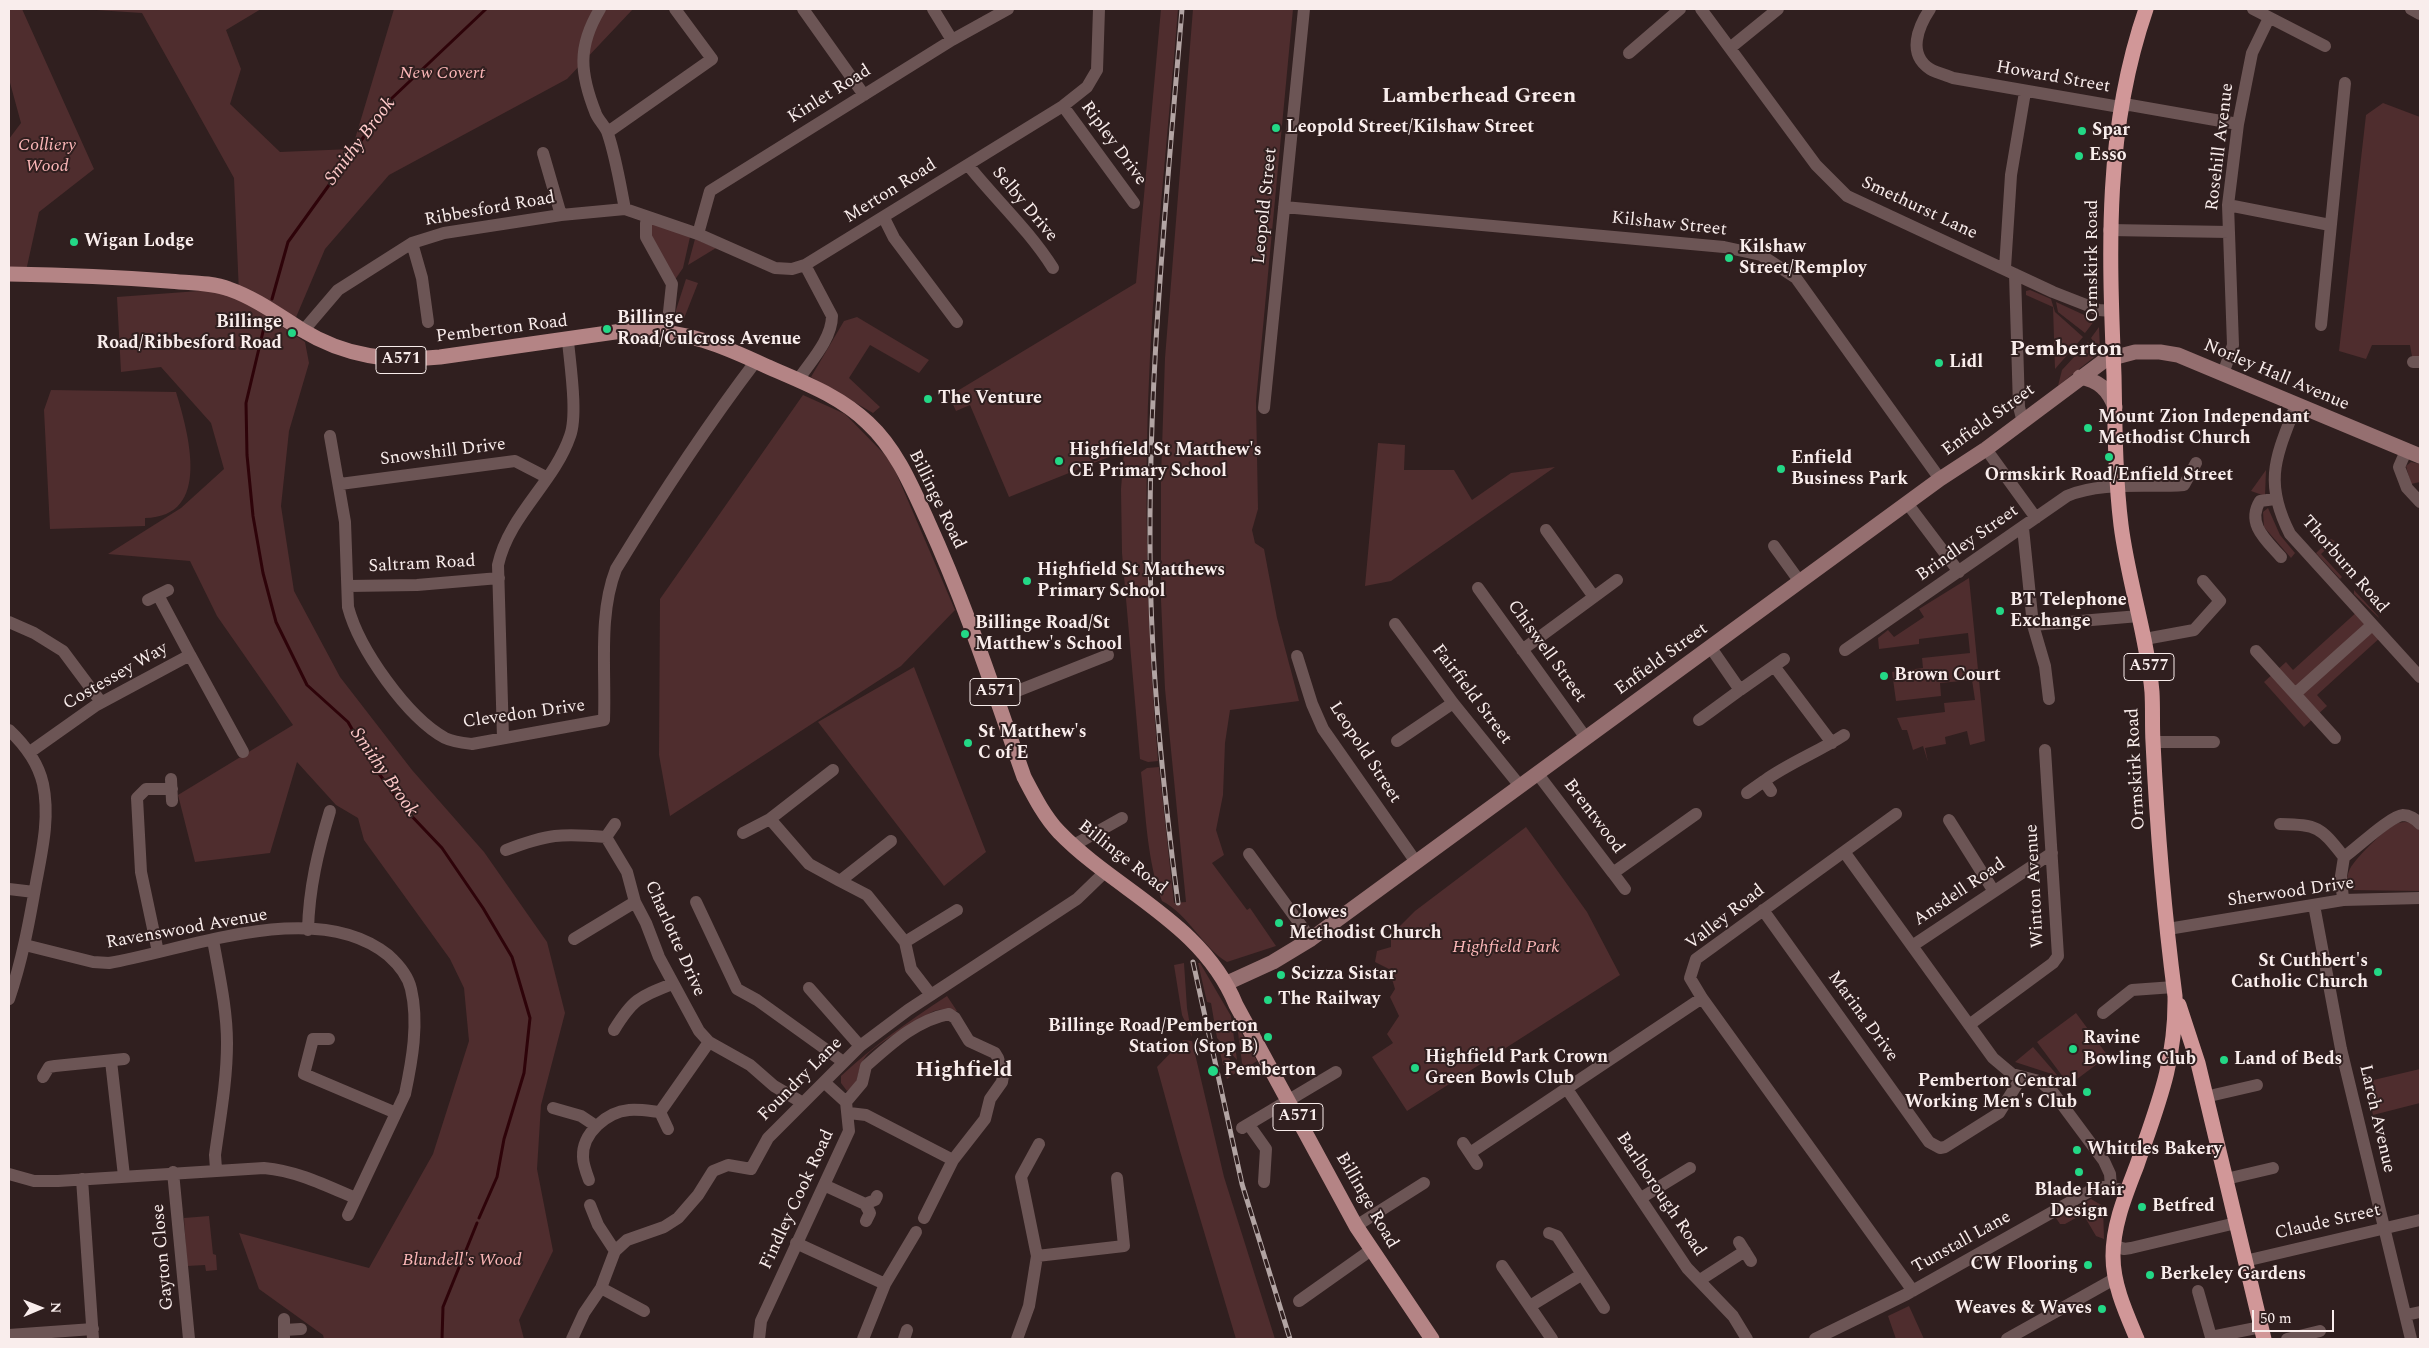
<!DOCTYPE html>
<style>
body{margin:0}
#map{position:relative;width:2429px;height:1348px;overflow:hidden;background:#301f1f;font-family:Spectral,serif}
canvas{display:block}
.frame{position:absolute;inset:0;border:10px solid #f9edec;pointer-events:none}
.north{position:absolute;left:15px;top:1283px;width:50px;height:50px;-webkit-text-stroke:4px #301f1f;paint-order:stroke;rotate:89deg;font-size:14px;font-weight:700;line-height:20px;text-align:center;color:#f9edec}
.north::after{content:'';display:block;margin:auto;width:18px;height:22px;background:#f9edec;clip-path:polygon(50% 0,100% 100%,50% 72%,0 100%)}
.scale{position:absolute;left:2252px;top:1310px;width:82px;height:22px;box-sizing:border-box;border:2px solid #f9edec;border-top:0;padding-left:6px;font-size:15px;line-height:18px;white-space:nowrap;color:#f9edec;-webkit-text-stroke:4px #301f1f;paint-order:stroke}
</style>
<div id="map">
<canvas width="2429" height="1348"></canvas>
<div class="frame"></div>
<div class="north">N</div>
<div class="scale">50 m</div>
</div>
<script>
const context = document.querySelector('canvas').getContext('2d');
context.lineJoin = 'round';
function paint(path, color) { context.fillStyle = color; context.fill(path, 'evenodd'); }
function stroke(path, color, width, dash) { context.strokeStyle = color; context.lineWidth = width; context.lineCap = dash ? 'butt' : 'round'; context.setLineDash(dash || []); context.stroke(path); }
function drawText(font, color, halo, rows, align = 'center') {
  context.font = font + ' Spectral,serif'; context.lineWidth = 4; context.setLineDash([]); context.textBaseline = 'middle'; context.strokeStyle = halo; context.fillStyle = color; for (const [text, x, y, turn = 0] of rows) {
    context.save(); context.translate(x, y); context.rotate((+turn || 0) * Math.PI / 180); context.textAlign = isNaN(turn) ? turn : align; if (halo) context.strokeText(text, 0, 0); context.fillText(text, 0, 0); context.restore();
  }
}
const green = new Path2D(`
 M9 9H22L94 169 39 212 26 271H9V139L21 123 9 79Z
 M81 9H261L226 30 241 69 230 104 280 152 352 149 394 9H633L567 79 389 175 325 249 294 322 239 293 234 178 142 13Z
 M1161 9H1178C1169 124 1156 240 1150 356 1143 491 1147 627 1158 761L1148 762 1140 759 1122 553 1121 489 1124 451 1009 497 970 405 956 411 949 396 1136 283Z
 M1193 9H1293L1256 401 1258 509 1252 530 1255 543 1264 549 1277 618 1299 701 1230 710 1225 743 1223 795 1216 830 1224 855 1212 863 1247 910 1250 908 1276 946 1227 962C1202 947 1189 915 1162 901 1147 861 1146 815 1141 772L1147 768 1159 767 1174 903 1186 902 1165 689 1161 600V478L1165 358Z
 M2383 103 2420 117V362H2413L2410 345H2372L2366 359 2339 351 2366 115Z
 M652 218 690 237 683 268 672 284 649 237Z
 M695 239 716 248 688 265Z
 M686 279 698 283 683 321 676 317V310Z
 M226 289 305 342 309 363 289 431 281 506 294 591 340 677 412 770 484 852 547 942 565 1013 541 1105 537 1169 553 1251 519 1320 524 1339H324L323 1335 259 1289 239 1233 369 1268 433 1154 469 1041 464 988 450 959 364 840 358 818 336 805 297 762 270 853 195 862 178 795 293 725 217 616 190 561 108 554 181 508 224 469 211 423 161 367 121 372 117 297Z
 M2030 290 2051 299 2055 312 2083 337 2055 369 2053 307 2026 295V291Z
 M2056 302 2095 320 2085 333 2058 312Z
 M857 317 929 360 919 373 870 345 849 378 880 407 873 413 811 377 844 321Z
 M2099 327 2100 350 2091 338Z
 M2088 342 2098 354 2058 386 2062 370Z
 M51 390 176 392C188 432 213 517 145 518V526L50 529 44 410Z
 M803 395 845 414 891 461 955 610 901 666 670 816 659 755 660 599Z
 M1378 443 1405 445 1404 470H1454L1472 500 1511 473 1555 467 1391 581 1365 586Z
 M2411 462 2420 464V482L2411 484 2406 466Z
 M2266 470 2265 496 2251 491Z
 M2268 508 2280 535 2295 553 2291 558 2264 527 2263 512Z
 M2331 539 2335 541 2321 554 2342 577 2340 579 2316 553Z
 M1969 578 1985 741 1970 745 1967 731 1945 737 1946 744 1925 748 1928 762 1923 746 1913 750 1907 730H1902L1897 718 1945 712 1944 703 1975 700 1972 680 1940 683 1941 696 1896 701 1892 672 1923 668 1922 658 1970 653 1968 633 1919 639V644L1879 649 1878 638 1888 630 1894 637 1924 617 1919 609Z
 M2354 590 2378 616 2379 618 2354 594Z
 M2359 610 2382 636 2317 695 2327 706 2304 727 2264 682 2286 662 2293 670Z
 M914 667 986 852 944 886 818 722Z
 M2405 822 2412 823 2420 831V891L2351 890C2347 884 2346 879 2349 871 2353 860 2383 831 2394 825 2397 823 2401 822 2405 822Z
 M1526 827 1587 912 1620 975 1407 1111 1372 1057 1393 1043 1387 1034 1399 1016 1390 997 1395 989 1389 969 1375 962 1377 951 1391 947V935L1415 911Z
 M1184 963 1187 1008 1192 1037 1182 1015 1174 965Z
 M1198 963H1200L1231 1016 1237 1060 1217 1038 1211 1003 1207 1002Z
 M947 996 957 1011C949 1011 942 1008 934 1011 920 1018 875 1045 866 1056 859 1065 858 1075 856 1085L847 1091 841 1083V1076C874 1045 909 1021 947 996Z
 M2076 1013 2108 1056 2069 1085 2037 1042Z
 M1237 1025 1257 1061 1245 1069 1242 1063Z
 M1183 1040 1192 1041 1224 1177 1275 1339H1236L1180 1151 1157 1067Z
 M1219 1047 1236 1066 1237 1072 1227 1079 1226 1076 1230 1074 1228 1065H1223Z
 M2033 1047 2058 1076 2015 1062Z
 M2420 1069V1103L2373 1115 2365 1082Z
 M2091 1199 2103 1206 2104 1239 2096 1236 2083 1214 2065 1224H2060L2056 1218Z
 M209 1216 213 1254 216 1255 217 1270 206 1271 205 1265 187 1266 184 1218Z
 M1909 1306 1924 1339H1896L1888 1316Z`);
const stream = new Path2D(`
 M272 299 288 242 391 99 486 9
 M266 319 246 403 247 455 253 516 263 573 276 622 307 685 348 722 372 764 404 808 442 848 483 908 512 957 530 1018 524 1073 504 1139 497 1177 479 1218
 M442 1339 443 1307 477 1223`);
const street = new Path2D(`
 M600 9C577 47 580 74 596 114 599 121 606 127 608 134 616 158 620 184 625 209
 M803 9 864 95
 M933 9 952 40
 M1701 9 1816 165 1847 196 2053 292 2099 310 2111 311
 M1930 9C1918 27 1907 54 1930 69 1937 73 1946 75 1953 78L2114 106 2130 105 2238 124
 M2253 9 2325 46
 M2411 9 2420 14
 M1730 48 1778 9
 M1629 53 1680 9
 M1063 106 1134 203
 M608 132 712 59 675 9
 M543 153 561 215
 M968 165C996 200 1029 230 1053 268
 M2228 205 2330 225
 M1284 207 1724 247 1761 255 1796 278 1940 479
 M884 218 894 238 957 322
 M646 223V237L672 284 667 331
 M2109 230 2229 232
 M698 234 710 191 952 40 1008 9
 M412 243 422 278 428 322
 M2005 268 2011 175 2025 92
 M2015 274 2019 407 2023 422
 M2321 325 2345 83
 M303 331 338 290 412 243 444 233 561 215 625 209 698 234 775 268 792 269 805 265 1063 106 1087 87 1097 70 1099 9
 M2413 362H2420
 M2223 374 2233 345 2228 205 2238 124 2252 53 2269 18
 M798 380C810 362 832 339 832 316L805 265
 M2296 405C2276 457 2263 481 2290 534L2420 677
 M1264 408 1304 9
 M330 436 345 522 348 607C359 649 407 717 445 738 453 742 463 743 472 744L604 720C606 671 598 615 616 569 660 497 705 428 756 361
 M1986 449 2036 518
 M2406 451 2399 467 2407 488 2420 502
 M340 484 515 461 546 477
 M2275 499 2260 501C2246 524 2266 540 2281 557
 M1907 503 1959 572
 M2023 528 2033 625 2139 616
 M1546 530 1594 597
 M1774 546 1800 582
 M348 586 417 585 499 578
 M1478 588 1586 738
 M148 600 168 590
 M9 622 34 633 63 651 101 702
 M1395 624 1453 703 1520 786
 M2033 625 2045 666 2049 699
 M2145 639 2194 630 2220 601 2203 581
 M1711 648 1740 690 1784 659
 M1522 650 1617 580
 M1845 650 2067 496C2102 481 2147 488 2184 485L2196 463
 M2256 651 2335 738
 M190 655 243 752
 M1297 656 1312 704 1323 729 1416 862
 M1774 666 1832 743
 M2295 694 2372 625
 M997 699 1108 655
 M1699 720 1740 690
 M9 730C25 745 38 762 43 784 50 817 42 851 36 883 29 923 22 961 9 999
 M503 738 498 565C509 515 554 483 570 436 578 415 570 364 568 341
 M1397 741 1453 703
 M2153 742H2214
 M30 752 95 706 190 655 158 595
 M833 770 770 819 809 864 840 881
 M1537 773 1613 873 1696 814
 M171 779 172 801
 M1764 781C1789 763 1818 752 1844 735
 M1747 793 1764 781 1771 791
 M1896 814 1696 959 1690 978 1702 998 1913 1291
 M1949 820 1993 890
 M2280 824C2319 825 2320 827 2344 857
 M743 833 770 819
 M606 837 615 824
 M891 841 840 881 867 895 905 942
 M1074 845 1122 818
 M506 850C548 834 561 833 606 837L627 872 635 902 646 923 659 957 699 1031 709 1042 750 1065 774 1086 803 1103
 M1845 853 1993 1058 2012 1074 2039 1081 2052 1091 2104 1161 2110 1174 2111 1187
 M1249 854 1311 939
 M1613 873 1625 889
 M9 889 34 892
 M2343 900 2341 876 2344 857C2357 848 2390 816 2403 815 2409 815 2416 819 2420 824
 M696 902 737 989 757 1000 842 1061
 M2314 905 2341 1049 2411 1339
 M1763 910 1929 1142 1940 1148 1945 1147 1999 1113 2021 1078
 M2168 929 2343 900 2420 898
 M308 930C309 888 318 851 330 811
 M574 939 635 902
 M213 940C219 974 227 1009 227 1043 227 1081 220 1118 215 1155L216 1169
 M25 945 93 962 109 963C190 949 316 897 388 955 398 964 408 975 411 989 419 1023 412 1061 405 1094L348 1215
 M1912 946 2052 853
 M158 952 141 872 137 798 146 789H172
 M809 988 860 1046
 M931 995 911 969 905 942 957 910
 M2103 1013 2132 990 2174 987
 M1969 1025 2053 963 2058 956 2045 750
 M614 1030C633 999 639 997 672 984
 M329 1039H313L304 1074 396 1113
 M111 1061 124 1176
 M43 1077 49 1067 55 1066 124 1059
 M1567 1089 1687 1268 1733 1316 1747 1339
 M2205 1097 2257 1085
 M846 1102 862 1083 866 1066C890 1045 916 1020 949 1014L955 1018 969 1041 995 1053 998 1058 1003 1076 1002 1082 990 1099 985 1119 953 1160 924 1218
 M553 1108 581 1116 596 1126
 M660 1112 668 1129
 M849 1113 866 1115 953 1160
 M1249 1125 1266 1149 1264 1182
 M1242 1128 1336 1072
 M1463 1143 1477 1164
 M1470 1153 1702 998
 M173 1172 189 1339
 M9 1174 34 1181H58L264 1168C297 1171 325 1185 355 1198
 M82 1179 93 1339
 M2226 1179 2273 1168
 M589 1180C586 1172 583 1164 583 1157 582 1133 607 1112 629 1110 639 1109 650 1111 660 1112L709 1042
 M824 1185 865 1204 875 1200 877 1196
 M1641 1198 1690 1168
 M865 1204 870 1213 866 1221
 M590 1205 598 1225 615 1251
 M1356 1226 1424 1183
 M1549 1233 1557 1236 1604 1308
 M1739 1242 1751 1261
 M796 1243 885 1284
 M2113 1245 2124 1249 2131 1248 2236 1223
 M1037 1256 1124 1246 1117 1178
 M2245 1261 2420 1220
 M1502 1266 1552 1339
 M1700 1280 1745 1251
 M601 1288 644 1311
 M2198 1291 2211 1337 2261 1327
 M1299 1301 1371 1250
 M1530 1306 1581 1275
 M2406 1315 2420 1312
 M284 1319V1339
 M284 1330 301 1329
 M9 1335 93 1329
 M572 1339 584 1313 601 1288 615 1251 627 1240 664 1227 678 1218 698 1195 713 1171 728 1165 751 1169 768 1138 860 1046 908 1010 1077 899 1106 871
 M759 1339 761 1321 849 1131 846 1102 824 1082
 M863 1339 885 1284 916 1232
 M904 1339 907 1330
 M1017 1339 1029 1306 1037 1256 1021 1177 1039 1144
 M1815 1339 1907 1294 2088 1192 2103 1187 2118 1189
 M2007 1339 2116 1278
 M2287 1339 2320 1331`);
const secondary = new Path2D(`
 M2080 377C2099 381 2108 389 2115 407
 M1227 983 1273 962 1311 939 1940 479 1986 449 2105 360 2135 352H2160L2178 355 2420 456`);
const primary = new Path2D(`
 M9 274C62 275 115 277 168 281 187 283 211 282 229 289 255 298 278 315 302 330 346 357 390 362 440 357L636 329C689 332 719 344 766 366 802 382 839 395 868 423 897 450 912 487 928 522 966 605 994 692 1024 777 1034 796 1044 816 1059 832 1116 891 1203 923 1236 1005L1356 1226 1432 1339`);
const highway = new Path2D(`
 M2179 1005 2198 1063 2264 1339
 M2137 1339C2126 1313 2113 1285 2113 1256 2113 1224 2126 1194 2137 1165 2158 1104 2176 1062 2175 996 2164 912 2157 827 2153 742 2152 725 2153 709 2152 692 2147 635 2128 581 2121 525 2115 476 2115 425 2114 375 2109 249 2104 131 2146 9`);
const rail = new Path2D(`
 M1178 903C1165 803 1154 704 1151 602 1145 404 1166 206 1182 9
 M1193 962 1242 1184 1290 1339`);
const markers = [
 [1276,128,5,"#23d886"],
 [2082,131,5,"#23d886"],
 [2079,156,5,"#23d886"],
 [74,242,5,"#23d886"],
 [1729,258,5,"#23d886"],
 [607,329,5,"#23d886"],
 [292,333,5,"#23d886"],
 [1939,363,5,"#23d886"],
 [928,399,5,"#23d886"],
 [2088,428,5,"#23d886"],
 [2109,457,5,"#23d886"],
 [1059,461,5,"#23d886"],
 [1781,469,5,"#23d886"],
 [1027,581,5,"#23d886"],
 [2000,611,5,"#23d886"],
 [965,634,5,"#23d886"],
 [1884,676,5,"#23d886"],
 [968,743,5,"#23d886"],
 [1279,923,5,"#23d886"],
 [2378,972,5,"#23d886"],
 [1281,975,5,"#23d886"],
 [1268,1000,5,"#23d886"],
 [1268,1037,5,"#23d886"],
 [2073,1049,5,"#23d886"],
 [2224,1060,5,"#23d886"],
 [1415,1068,5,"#23d886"],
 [1213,1071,6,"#23d886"],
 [2087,1092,5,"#23d886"],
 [2077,1150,5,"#23d886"],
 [2079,1172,5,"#23d886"],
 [2142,1207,5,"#23d886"],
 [2088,1265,5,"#23d886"],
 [2150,1275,5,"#23d886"],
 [2102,1309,5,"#23d886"]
];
const shields = [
 [401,360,50],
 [2149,667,50],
 [995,692,50],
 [1298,1117,50]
];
const shieldNames = [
 ["A571",401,360],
 ["A577",2149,667],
 ["A571",995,692],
 ["A571",1298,1117]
];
const parkNames = [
 ["New Covert",442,74],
 ["Colliery",47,146],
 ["Wood",47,167],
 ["Highfield Park",1506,948],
 ["Blundell's Wood",462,1261]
];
const streetNames = [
 ["Howard Street",2053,78,10],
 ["Kinlet Road",830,95,-32],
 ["Ripley Drive",1113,144,54],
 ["Rosehill Avenue",2221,147,-83],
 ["Merton Road",891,192,-32],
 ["Selby Drive",1024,205,50],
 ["Leopold Street",1266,206,-84],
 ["Smethurst Lane",1919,209,25],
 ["Ribbesford Road",490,210,-10],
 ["Kilshaw Street",1669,225,6],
 ["Ormskirk Road",2093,261,-90],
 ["Pemberton Road",502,330,-7],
 ["Norley Hall Avenue",2276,376,23],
 ["Enfield Street",1989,421,-36],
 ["Snowshill Drive",443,453,-7],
 ["Billinge Road",936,500,64],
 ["Brindley Street",1968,544,-35],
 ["Saltram Road",422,565,-3],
 ["Thorburn Road",2344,565,49],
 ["Chiswell Street",1546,652,54],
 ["Enfield Street",1662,660,-36],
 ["Costessey Way",116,677,-30],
 ["Fairfield Street",1471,695,53],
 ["Clevedon Drive",524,715,-8],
 ["Leopold Street",1364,753,57],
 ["Ormskirk Road",2137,769,-93],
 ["Brentwood",1593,817,53],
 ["Billinge Road",1122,858,38],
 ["Winton Avenue",2036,886,-93],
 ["Ansdell Road",1960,893,-34],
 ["Sherwood Drive",2291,893,-8],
 ["Valley Road",1726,918,-38],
 ["Ravenswood Avenue",187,930,-10],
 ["Charlotte Drive",674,939,66],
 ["Marina Drive",1862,1017,54],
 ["Foundry Lane",801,1080,-45],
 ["Larch Avenue",2376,1119,77],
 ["Barlborough Road",1660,1195,56],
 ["Findley Cook Road",798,1200,-65],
 ["Billinge Road",1366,1201,60],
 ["Claude Street",2328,1223,-13],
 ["Tunstall Lane",1962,1243,-29],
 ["Gayton Close",164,1257,-95]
];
const poiNames = [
 ["Leopold Street/Kilshaw Street",1286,128],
 ["Spar",2092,131],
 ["Esso",2089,156],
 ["Wigan Lodge",84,242],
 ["Kilshaw",1739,248],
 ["Street/Remploy",1739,269],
 ["Billinge",617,319],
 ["Road/Culcross Avenue",617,340],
 ["Billinge",282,323,"right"],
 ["Road/Ribbesford Road",282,344,"right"],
 ["Lidl",1949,363],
 ["The Venture",938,399],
 ["Mount Zion Independant",2098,418],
 ["Methodist Church",2098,439],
 ["Highfield St Matthew's",1069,451],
 ["CE Primary School",1069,472],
 ["Enfield",1791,459],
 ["Business Park",1791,480],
 ["Ormskirk Road/Enfield Street",2109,476,"center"],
 ["Highfield St Matthews",1037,571],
 ["Primary School",1037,592],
 ["BT Telephone",2010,601],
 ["Exchange",2010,622],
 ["Billinge Road/St",975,624],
 ["Matthew's School",975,645],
 ["Brown Court",1894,676],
 ["St Matthew's",978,733],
 ["C of E",978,754],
 ["Clowes",1289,913],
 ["Methodist Church",1289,934],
 ["St Cuthbert's",2368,962,"right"],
 ["Catholic Church",2368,983,"right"],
 ["Scizza Sistar",1291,975],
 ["The Railway",1278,1000],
 ["Billinge Road/Pemberton",1258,1027,"right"],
 ["Station (Stop B)",1258,1048,"right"],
 ["Ravine",2083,1039],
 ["Bowling Club",2083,1060],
 ["Highfield Park Crown",1425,1058],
 ["Green Bowls Club",1425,1079],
 ["Land of Beds",2234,1060],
 ["Pemberton",1224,1071],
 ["Pemberton Central",2077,1082,"right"],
 ["Working Men's Club",2077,1103,"right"],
 ["Whittles Bakery",2087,1150],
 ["Blade Hair",2079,1191,"center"],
 ["Design",2079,1212,"center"],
 ["Betfred",2152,1207],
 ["CW Flooring",2078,1265,"right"],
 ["Berkeley Gardens",2160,1275],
 ["Weaves & Waves",2092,1309,"right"]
];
const waterNames = [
 ["Smithy Brook",361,142,-53],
 ["Smithy Brook",383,773,55]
];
const districtNames = [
 ["Lamberhead Green",1479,98],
 ["Pemberton",2066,351],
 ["Highfield",964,1072]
];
paint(green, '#4f2d2e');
stroke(stream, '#2e0309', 3);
stroke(street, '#6c5555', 12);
stroke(secondary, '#956f70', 15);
stroke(primary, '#b48485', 15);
stroke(highway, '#d19798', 15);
stroke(rail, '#b2a4a3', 5);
stroke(rail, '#301f1f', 3, [9]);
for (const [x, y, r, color] of markers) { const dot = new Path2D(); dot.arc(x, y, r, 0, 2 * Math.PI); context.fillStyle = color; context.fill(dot); stroke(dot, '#301f1f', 2); }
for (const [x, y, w] of shields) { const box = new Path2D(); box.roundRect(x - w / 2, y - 13.5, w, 27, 4); context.fillStyle = '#301f1f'; context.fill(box); stroke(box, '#f9edec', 1); }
drawText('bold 16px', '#f9edec', null, shieldNames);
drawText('italic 18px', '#fbb6b7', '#301f1f', parkNames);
drawText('18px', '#f9edec', '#301f1f', streetNames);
drawText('bold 18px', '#f9edec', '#301f1f', poiNames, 'left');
drawText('italic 19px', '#ffcaca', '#301f1f', waterNames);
drawText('bold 22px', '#f9edec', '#301f1f', districtNames);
</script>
